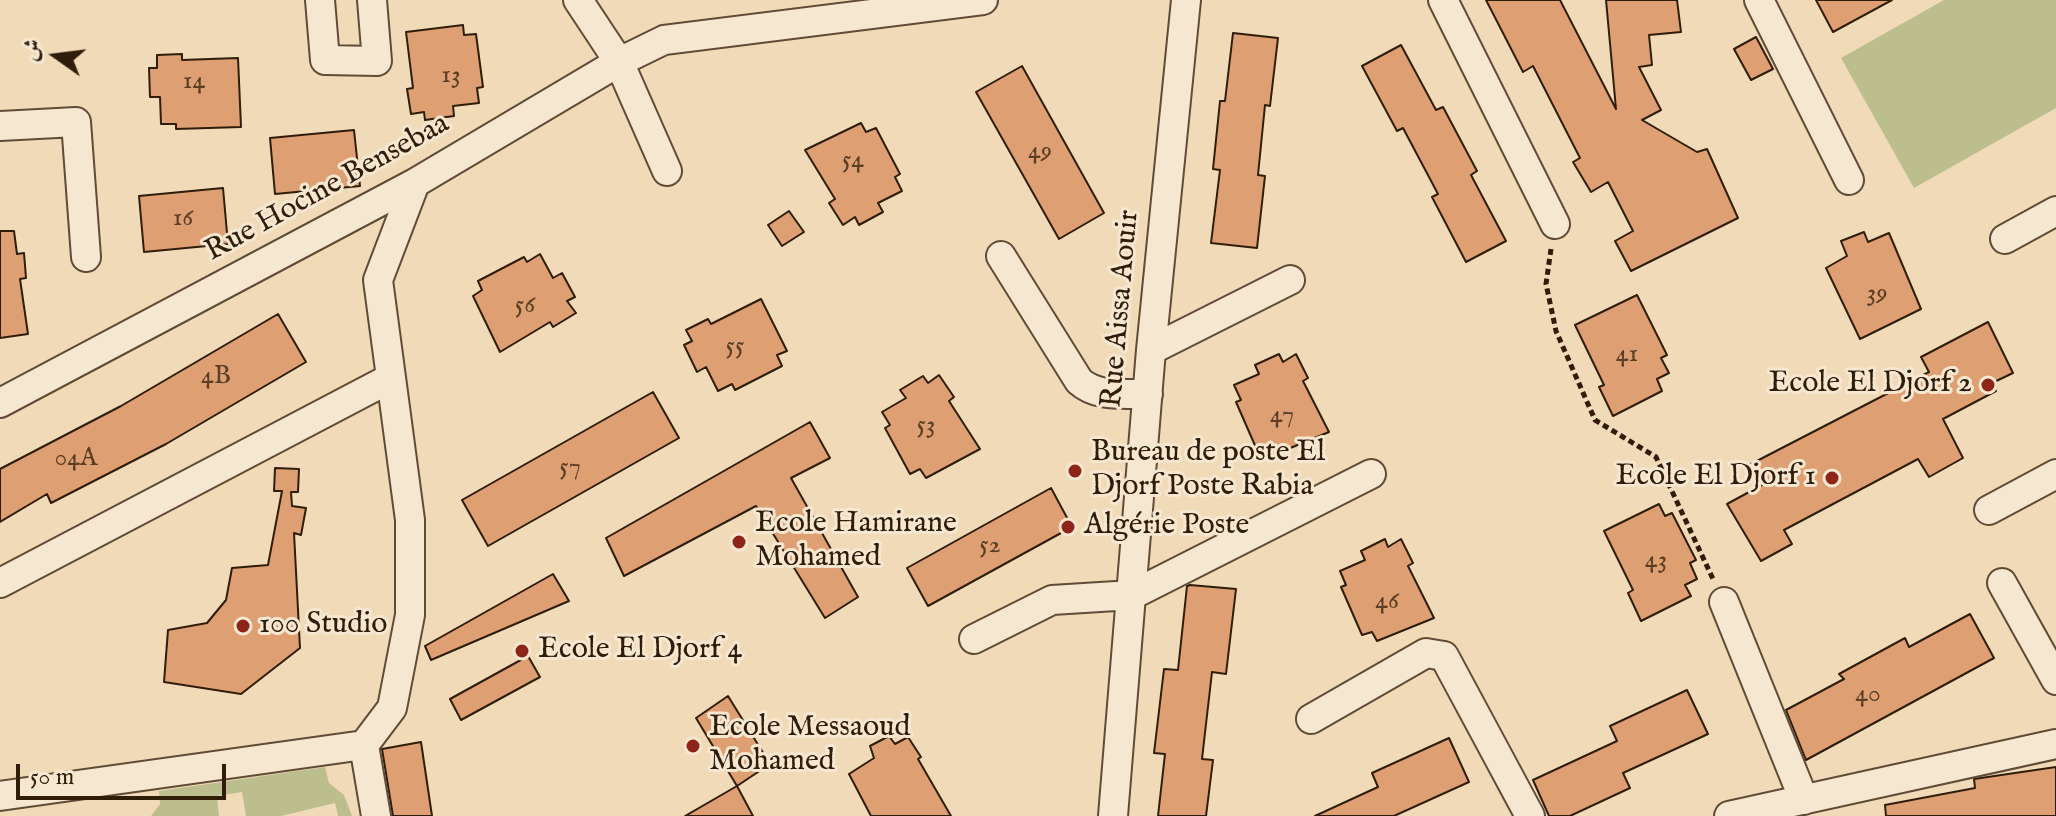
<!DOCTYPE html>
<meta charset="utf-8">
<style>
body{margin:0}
#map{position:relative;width:2056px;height:816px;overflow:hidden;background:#f1dab8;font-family:"IM FELL English",Amiri,serif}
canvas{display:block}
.north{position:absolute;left:16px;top:16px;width:80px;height:80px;-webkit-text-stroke:6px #f6e7d1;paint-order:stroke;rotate:284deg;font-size:22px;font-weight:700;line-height:32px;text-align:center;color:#2f1d0a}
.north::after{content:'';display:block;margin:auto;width:28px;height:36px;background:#2f1d0a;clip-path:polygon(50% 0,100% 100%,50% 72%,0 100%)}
.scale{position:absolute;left:16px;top:764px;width:210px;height:36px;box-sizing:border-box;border:4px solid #2f1d0a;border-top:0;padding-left:10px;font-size:24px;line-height:28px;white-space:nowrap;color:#2f1d0a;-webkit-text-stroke:6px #f6e7d1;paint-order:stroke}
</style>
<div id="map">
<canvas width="2056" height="816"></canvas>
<div class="north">ش</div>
<div class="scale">50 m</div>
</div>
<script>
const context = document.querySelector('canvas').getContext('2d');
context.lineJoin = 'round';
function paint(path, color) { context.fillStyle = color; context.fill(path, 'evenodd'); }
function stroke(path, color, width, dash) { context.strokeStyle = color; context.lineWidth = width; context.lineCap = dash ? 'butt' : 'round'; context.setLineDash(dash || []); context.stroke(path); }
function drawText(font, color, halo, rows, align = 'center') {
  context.font = font + ' "IM FELL English",serif'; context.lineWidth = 6; context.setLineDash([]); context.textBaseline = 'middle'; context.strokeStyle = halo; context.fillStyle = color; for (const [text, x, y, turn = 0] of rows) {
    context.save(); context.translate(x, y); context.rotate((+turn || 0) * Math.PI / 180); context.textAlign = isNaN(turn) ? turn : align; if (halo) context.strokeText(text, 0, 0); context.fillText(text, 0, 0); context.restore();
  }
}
const green = new Path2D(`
 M1944 0H2056V108L1914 188 1841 58Z
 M325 767 329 783 344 795 352 816H338L335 803 281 816H246L242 792 217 796 219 816H151L160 804 159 791Z`);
const building = new Path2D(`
 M1486 0H1560L1616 109 1606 0H1677L1681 32 1649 35 1652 65 1639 67 1661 110 1642 120 1697 152 1707 149 1738 218 1631 271 1615 241 1633 231 1608 182 1591 192 1573 162 1580 158 1533 66 1523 72Z
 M1816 0H1892L1833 32Z
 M463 25 464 35 476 34 483 87 477 88 479 103 453 106 454 116 425 120 424 112 411 114 407 89 413 88 406 32Z
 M1233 33 1278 38 1270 106 1265 105 1258 175 1265 176 1257 248 1211 243 1220 170 1213 169 1220 101H1225Z
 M1756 37 1773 69 1751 80 1734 49Z
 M1401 45 1436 110 1443 107 1477 171 1471 175 1506 241 1466 262 1432 197 1438 194 1403 128 1397 131 1362 66Z
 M182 54V60L238 58 241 127 176 129V124H161L160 97H150L149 68H157V55Z
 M1022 66 1104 213 1059 239 976 92Z
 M861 123 866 132 876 128 900 174 895 177 902 191 878 203 883 212 859 225 855 217 843 225 829 203 835 199 805 150Z
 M354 130 360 186 275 194 270 138Z
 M223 188 228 244 144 252 139 196Z
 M789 211 804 232 782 246 768 225Z
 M0 231H14L17 254 24 253 26 278 20 279 28 334 0 338Z
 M1864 232 1868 242 1889 233 1921 309 1860 339 1826 268 1847 256 1841 241Z
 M540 254 553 278 562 273 575 297 567 301 576 313 553 327 550 322 500 352 473 296 482 290 478 281 524 257 527 262Z
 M1637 295 1667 355 1661 358 1669 373 1657 379 1662 391 1613 416 1599 387 1604 385 1575 325Z
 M761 299 787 351 777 355 782 366 735 390 732 384 718 391 706 367 697 372 684 345 692 341 686 330 708 319 711 324Z
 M278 314 306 362 166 444 51 503 47 494 0 522V469L121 406Z
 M1988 322 2013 373 1992 383 1996 391 1943 419 1963 458 1929 477 1918 459 1784 530 1792 544 1761 561 1727 504 1762 485 1749 465 1929 372 1921 357Z
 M1279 354 1283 362 1296 354 1308 378 1303 381 1329 432 1271 456 1266 446 1257 450 1236 402 1241 400 1234 385 1259 374 1255 365Z
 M939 375 954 397 949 401 980 449 926 478 920 469 910 474 885 428 890 425 882 412 906 398 900 390 923 376 928 383Z
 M653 392 679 438 488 546 462 500Z
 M810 422 830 458 791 478 858 597 825 618 756 506 624 576 606 538Z
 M275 468 299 469 298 492H291L292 506 306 508 301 535 294 533 300 648 241 694 164 682 168 630 207 623 226 600 232 568 268 565 282 491H274Z
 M1051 488 1072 527 928 606 907 568Z
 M1659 504 1665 516 1672 513 1696 560 1690 563 1697 579 1685 585 1691 596 1641 621 1628 593 1633 590 1604 531Z
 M1385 539 1388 547 1401 539 1413 563 1408 566 1434 618 1377 641 1372 632 1362 635 1341 587 1346 585 1340 571 1365 560 1361 551Z
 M553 574 569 601 431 660 425 646Z
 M1190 585 1236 589 1226 674 1212 672 1202 759 1213 760 1206 816H1158L1165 754 1154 753 1164 669 1178 670 1187 586Z
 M1970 614 1994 658 1806 760 1786 710 1844 679 1839 674 1905 638 1909 647Z
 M528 656 540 677 461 720 450 699Z
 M1687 690 1708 734 1623 773 1630 788 1570 816H1549L1533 780 1617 741 1610 726Z
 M728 696 770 764 737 786 696 718Z
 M889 736 895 744 908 737 921 757 918 759 951 816H871L849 774 874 758 870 746Z
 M1449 738 1469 782 1394 816H1315L1378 787 1372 773Z
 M421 742 432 816H393L382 749Z
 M2056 767V816H1886L1885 805 1975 788 1974 779Z
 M737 786 753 816H685Z`);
const path = new Path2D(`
 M1551 249 1546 284 1556 331 1595 420 1656 457 1713 579`);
const minor = new Path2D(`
 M320 0 325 60 377 61 372 0
 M578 0 619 62 667 171
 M1443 0 1555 224
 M1759 0 1849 180
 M0 126 76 122 86 257
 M2005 239 2056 211
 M1001 256 1079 381C1098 398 1124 393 1148 394
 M1151 350 1290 280
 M0 403 415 183 619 62 664 40 983 0
 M1989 510 2056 474
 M0 583 389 379
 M2002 583 2056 680
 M1724 602 1804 800
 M974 639 1052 600 1132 595 1371 474
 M1311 719 1426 653 1444 656 1530 816
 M364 745 392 708 410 615V520L378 280 415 183
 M364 745 376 816
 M0 796 364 745
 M1113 816 1151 350 1186 0
 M1729 816 2056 744`);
const markers = [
 [1988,385,8,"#8f2418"],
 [1075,471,8,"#8f2418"],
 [1832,478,8,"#8f2418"],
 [1068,527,8,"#8f2418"],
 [739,542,8,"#8f2418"],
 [243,626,8,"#8f2418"],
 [522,651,8,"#8f2418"],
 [693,746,8,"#8f2418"]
];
const numberNames = [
 ["13",451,77],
 ["14",194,83],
 ["49",1040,153],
 ["54",853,162],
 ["16",183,220],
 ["39",1877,295],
 ["56",525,307],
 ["55",735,348],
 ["41",1627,356],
 ["4B",216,378],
 ["47",1282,417],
 ["53",926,427],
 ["04A",76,460],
 ["57",570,469],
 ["52",990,547],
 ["43",1656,562],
 ["46",1387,603],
 ["40",1868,696]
];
const streetNames = [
 ["Rue Hocine Bensebaa",328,189,-29],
 ["Rue Aissa Aouir",1122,309,-85]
];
const poiNames = [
 ["Ecole El Djorf 2",1972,385,"right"],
 ["Bureau de poste El",1091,454],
 ["Djorf Poste Rabia",1091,488],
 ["Ecole El Djorf 1",1816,478,"right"],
 ["Ecole Hamirane",755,525],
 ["Mohamed",755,559],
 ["Algérie Poste",1084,527],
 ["100 Studio",259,626],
 ["Ecole El Djorf 4",538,651],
 ["Ecole Messaoud",709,729],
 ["Mohamed",709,763]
];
paint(green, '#bcbf8d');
paint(building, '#de9f73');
stroke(building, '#2f1d0a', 2);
stroke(minor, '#604c36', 32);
stroke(path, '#2f1d0a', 5, [6, 4]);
stroke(minor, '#f6e7d1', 28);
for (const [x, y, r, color] of markers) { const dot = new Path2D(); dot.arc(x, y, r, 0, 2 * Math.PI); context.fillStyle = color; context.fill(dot); stroke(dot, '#f6e7d1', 3); }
drawText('26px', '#5b3e24', null, numberNames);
drawText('30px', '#2f1d0a', '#f6e7d1', streetNames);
drawText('30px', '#2f1d0a', '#f6e7d1', poiNames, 'left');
</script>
